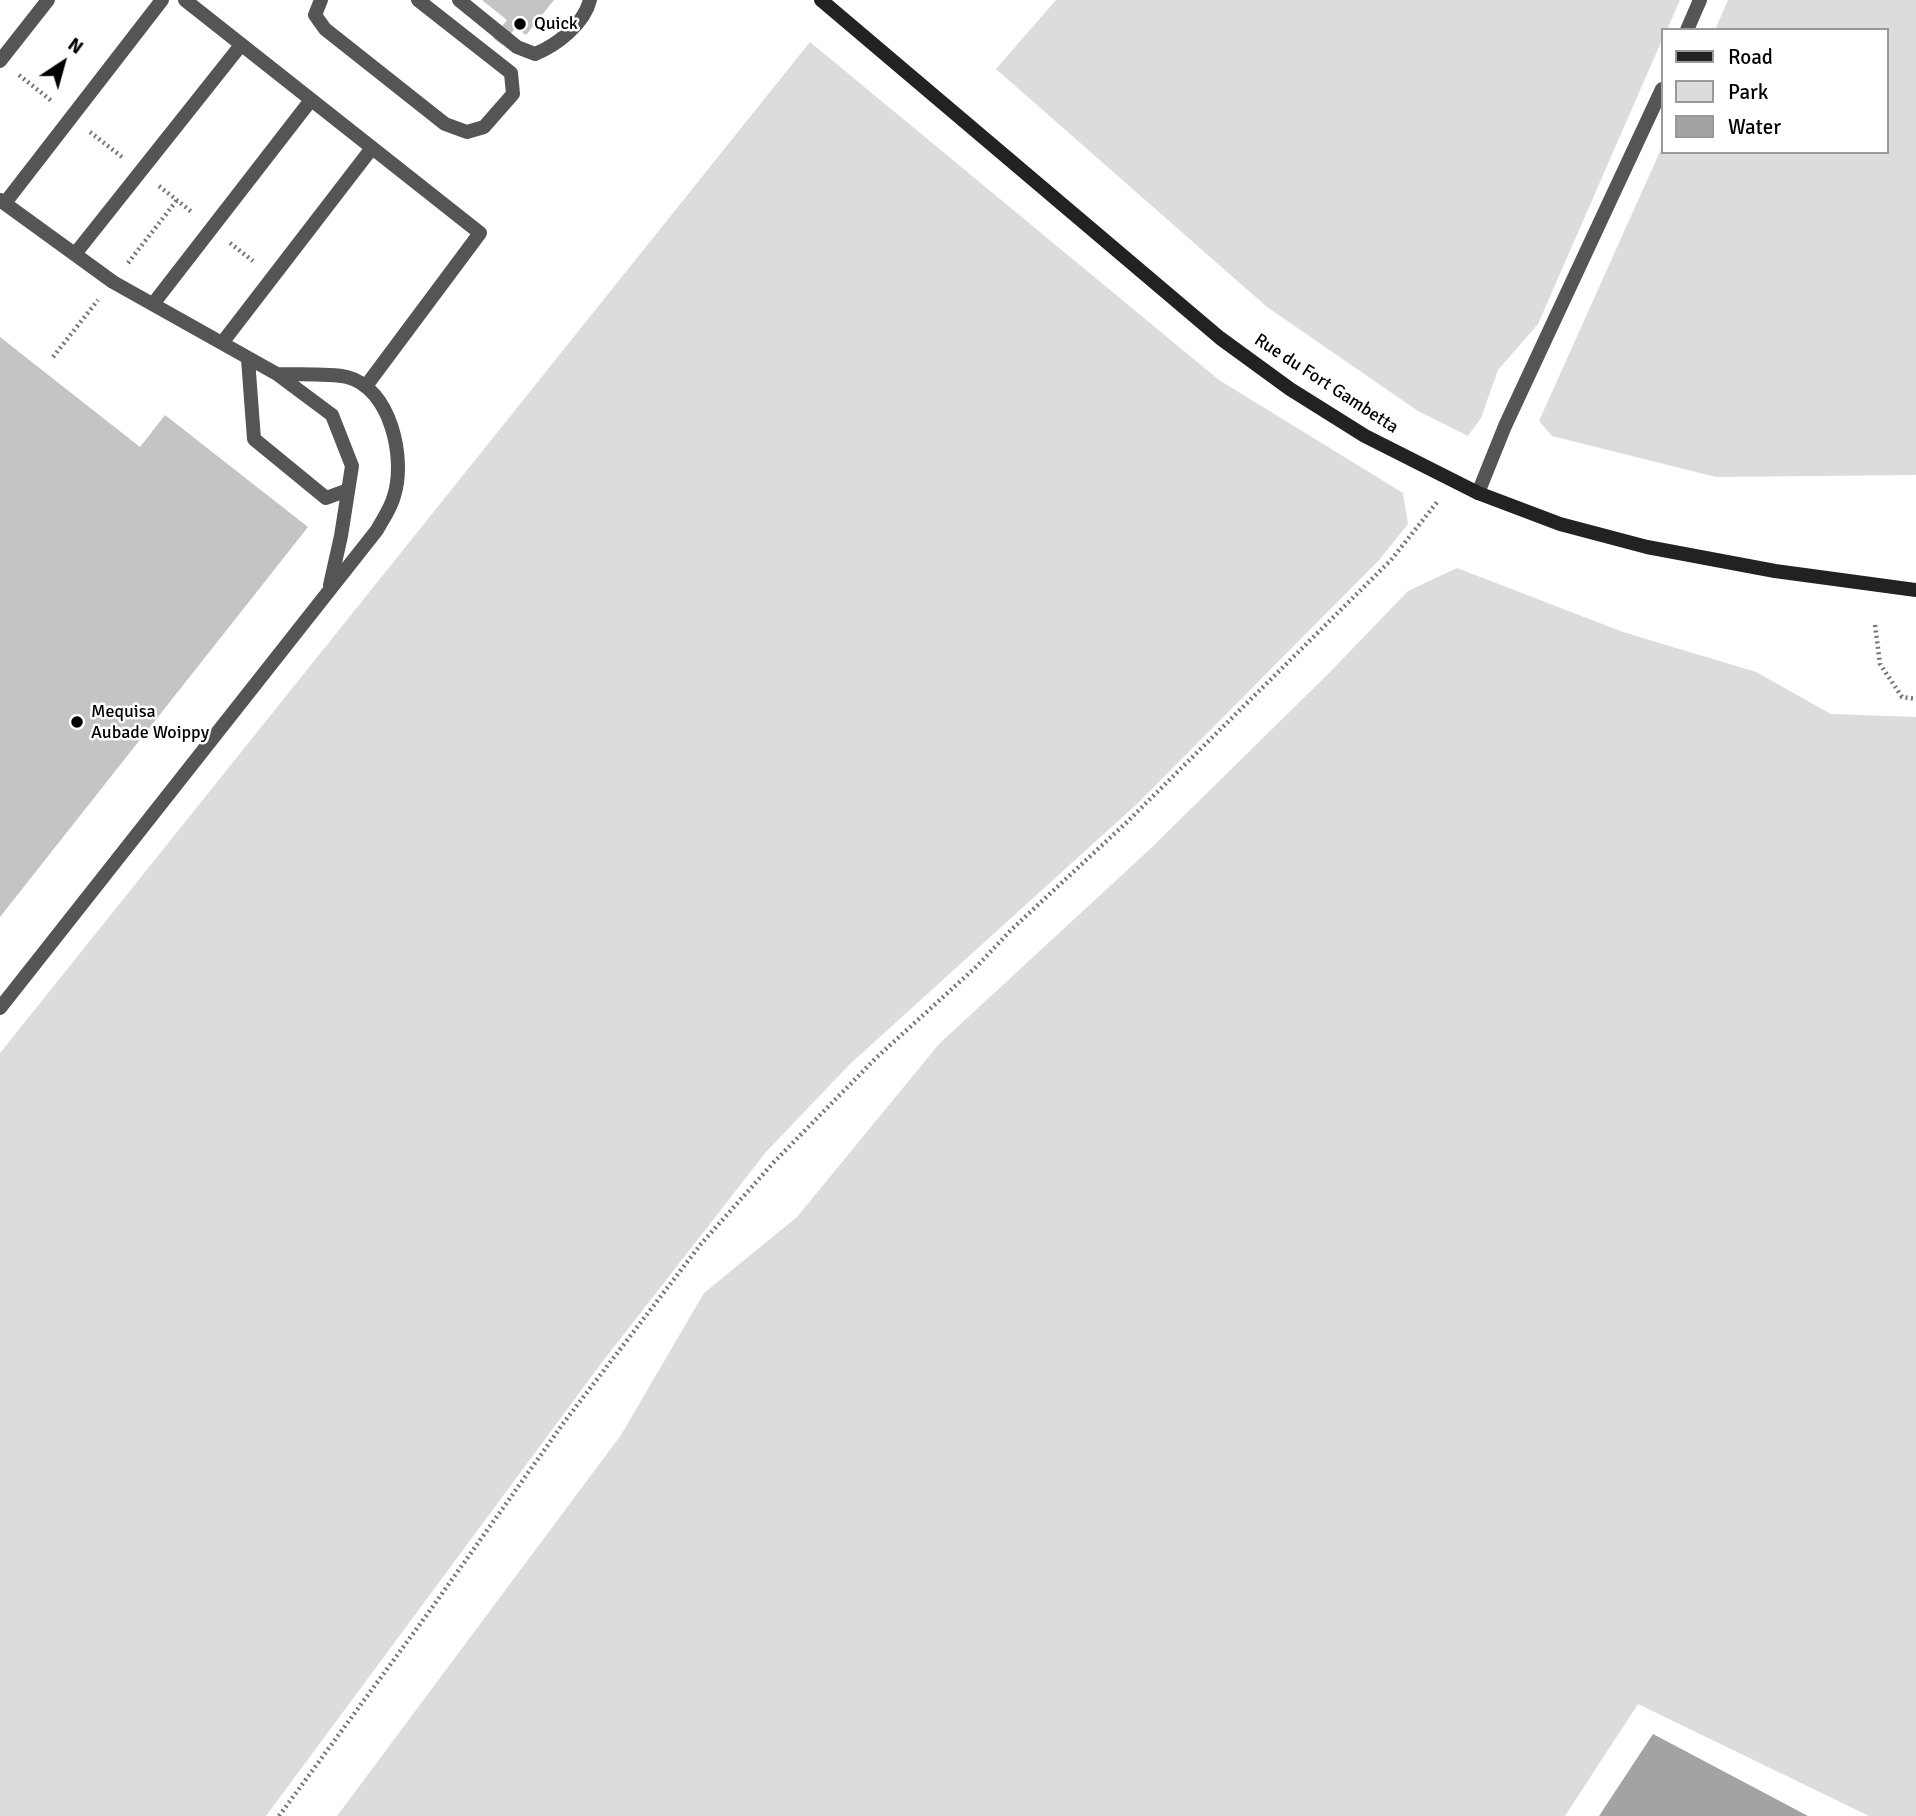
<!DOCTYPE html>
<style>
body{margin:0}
#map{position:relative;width:1916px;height:1816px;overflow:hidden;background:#fff;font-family:Signika,sans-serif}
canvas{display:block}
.legend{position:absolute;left:1661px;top:28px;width:228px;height:126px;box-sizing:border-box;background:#fff;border:2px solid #999;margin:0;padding:9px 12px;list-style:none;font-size:21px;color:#000}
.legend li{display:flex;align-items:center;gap:14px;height:35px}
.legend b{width:35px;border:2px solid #999}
.north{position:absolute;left:28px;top:28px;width:70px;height:70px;-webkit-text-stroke:5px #fff;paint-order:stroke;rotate:36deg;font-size:19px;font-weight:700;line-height:28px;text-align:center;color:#000}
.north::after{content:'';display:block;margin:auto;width:24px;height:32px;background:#000;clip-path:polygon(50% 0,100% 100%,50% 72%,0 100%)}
</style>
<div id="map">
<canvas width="1916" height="1816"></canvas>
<ul class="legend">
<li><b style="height:9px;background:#222"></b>Road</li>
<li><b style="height:19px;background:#dcdcdc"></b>Park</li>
<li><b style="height:19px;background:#a3a3a3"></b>Water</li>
</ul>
<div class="north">N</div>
</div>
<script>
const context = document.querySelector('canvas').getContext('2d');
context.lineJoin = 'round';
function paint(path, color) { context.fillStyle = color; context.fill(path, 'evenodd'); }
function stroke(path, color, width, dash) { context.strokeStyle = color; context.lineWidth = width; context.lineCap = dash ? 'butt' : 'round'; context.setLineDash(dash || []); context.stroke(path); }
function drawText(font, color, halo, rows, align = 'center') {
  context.font = font + ' Signika,sans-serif'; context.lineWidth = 5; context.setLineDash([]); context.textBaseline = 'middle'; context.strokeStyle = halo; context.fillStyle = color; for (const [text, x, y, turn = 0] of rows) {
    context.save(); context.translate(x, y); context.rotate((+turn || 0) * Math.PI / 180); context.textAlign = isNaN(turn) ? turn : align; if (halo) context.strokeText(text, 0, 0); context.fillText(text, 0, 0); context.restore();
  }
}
const green = new Path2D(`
 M1056 0H1680L1667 30H1662V40L1538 324 1498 370 1481 418 1468 436 1418 411 1267 307 996 69Z
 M1728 0H1916V475L1716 477 1552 436 1539 421 1662 147V152H1886V30H1715Z
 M810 42 1219 380 1403 493 1408 524 1380 559 1138 803 850 1064 766 1152 603 1361 266 1816H0V1053Z
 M1457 568 1623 632 1756 672 1831 714 1916 717V1816H1869L1638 1704 1565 1816H337L621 1435 704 1293 797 1217 939 1044 1149 850 1330 672 1408 591Z`);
const water = new Path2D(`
 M1653 1734 1808 1816H1599Z`);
const building = new Path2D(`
 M482 0H554L526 35 516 27 502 45 493 38 507 20Z
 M0 337 140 447 165 415 308 527 0 917Z`);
const path = new Path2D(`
 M19 75 53 102
 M90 132 122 157
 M159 186 193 213
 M230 243 253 261
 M128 263 177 200
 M53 357 98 300
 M1875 625 1880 664 1902 697 1916 699
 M279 1816 426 1616 565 1421 701 1244 774 1162 876 1058 976 967 1011 930 1127 822 1391 560 1438 501`);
const service = new Path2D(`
 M185 0 480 233 366 386
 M321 0 315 15 325 29 445 124 467 132 484 127 513 94 511 73 418 0
 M459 0 517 47 535 54C557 45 584 24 590 0
 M0 61 48 0
 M0 200 113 282 277 374 332 415 352 466 341 536 330 585
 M5 203 162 0
 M75 254 241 45
 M153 304 311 100
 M222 343 372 148
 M248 359 254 439 326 498 348 490
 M0 1008 377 530C383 519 391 508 394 496 406 459 391 388 347 377 329 373 296 375 277 374`);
const minor = new Path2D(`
 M1687 30 1700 0
 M1478 493 1505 426 1662 89`);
const secondary = new Path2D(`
 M821 0 1220 338 1290 389 1365 436 1478 493 1560 524 1647 547 1775 571 1916 590`);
const markers = [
 [520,24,7,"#000"],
 [77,722,7,"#000"]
];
const poiNames = [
 ["Quick",534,24],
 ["Mequisa",91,712],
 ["Aubade Woippy",91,733]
];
const streetNames = [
 ["Rue du Fort Gambetta",1326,384,33]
];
paint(green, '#dcdcdc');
paint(water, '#a3a3a3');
paint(building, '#c4c4c4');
stroke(path, '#777', 4.5, [2, 3.5]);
stroke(service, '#555', 14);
stroke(minor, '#555', 14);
stroke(secondary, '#222', 14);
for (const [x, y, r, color] of markers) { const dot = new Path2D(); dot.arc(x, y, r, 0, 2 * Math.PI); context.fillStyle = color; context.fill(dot); stroke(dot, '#fff', 2.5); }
drawText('18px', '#000', '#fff', poiNames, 'left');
drawText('18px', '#000', '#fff', streetNames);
</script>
